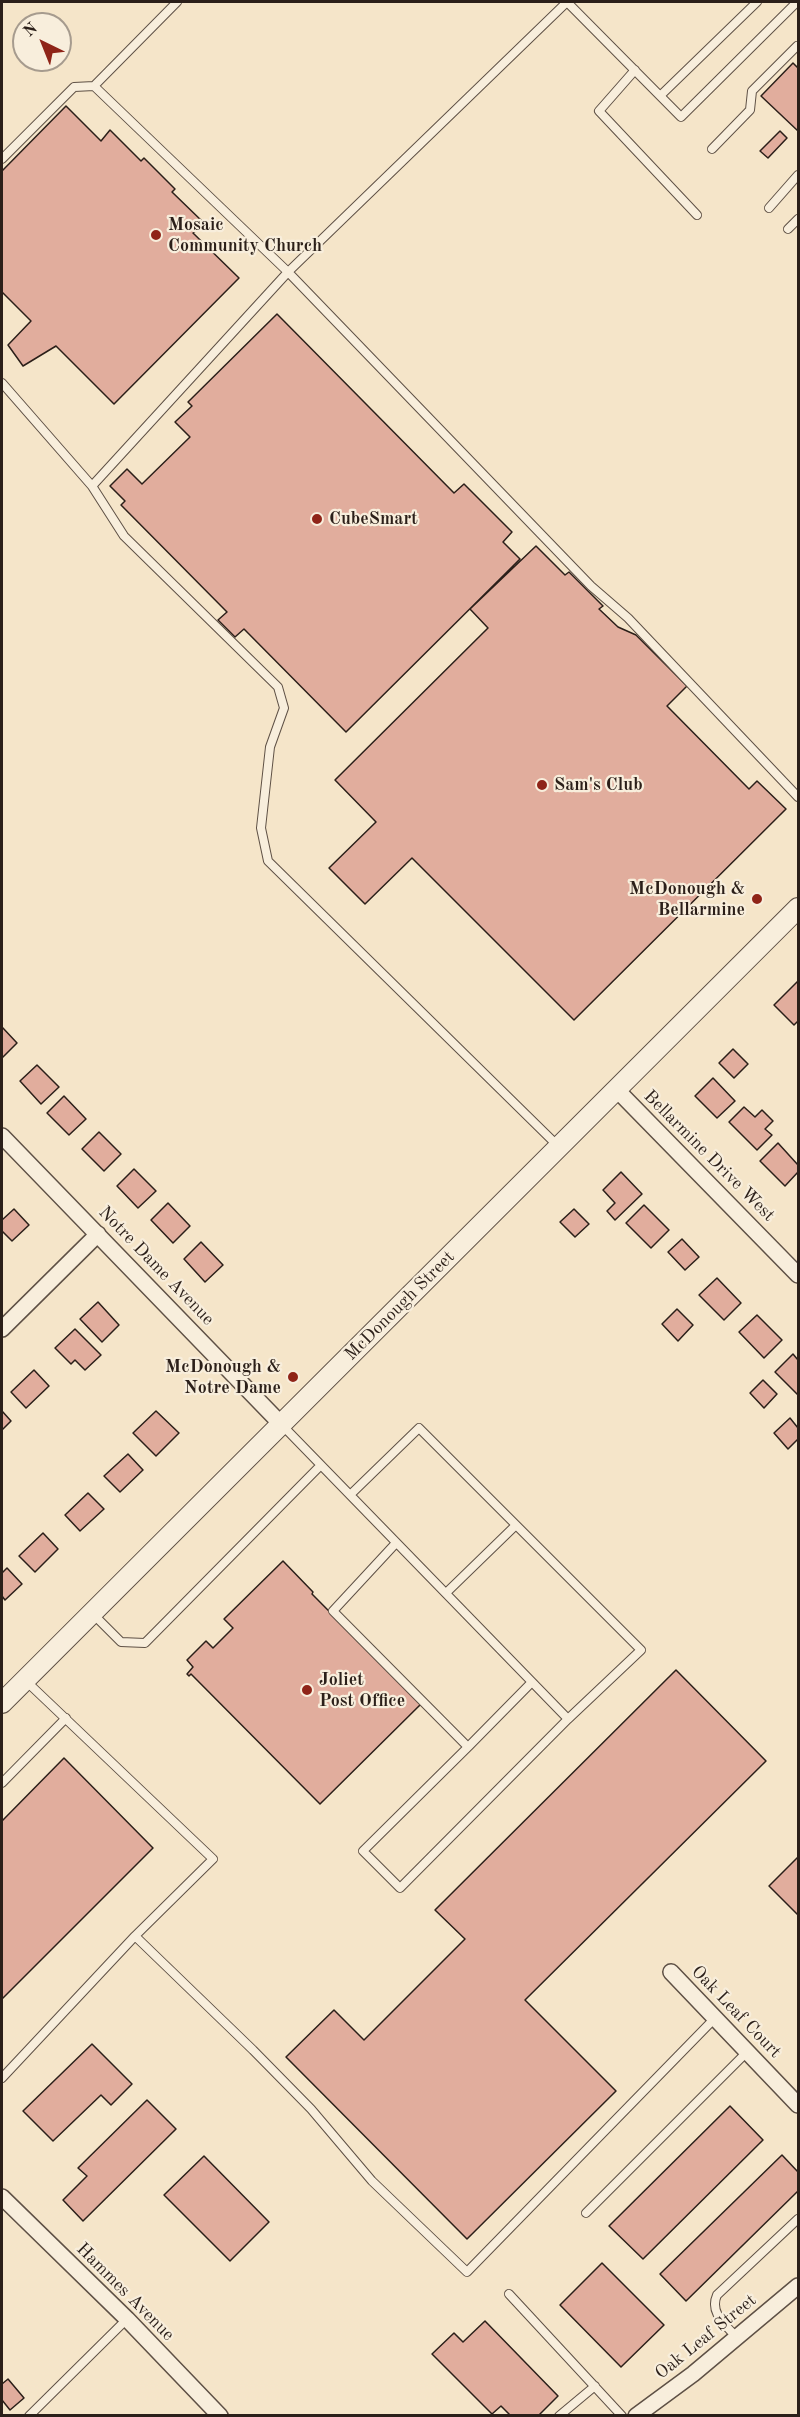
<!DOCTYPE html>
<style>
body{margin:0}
#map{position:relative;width:800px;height:2417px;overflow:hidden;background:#f5e5c9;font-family:"Old Standard TT",serif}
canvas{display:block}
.frame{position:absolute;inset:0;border:3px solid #2b1f19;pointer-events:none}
.north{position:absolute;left:12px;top:12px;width:60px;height:60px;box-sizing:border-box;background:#f8eedc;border:2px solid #a69b8e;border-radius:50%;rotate:317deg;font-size:16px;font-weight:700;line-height:24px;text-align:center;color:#2b1f19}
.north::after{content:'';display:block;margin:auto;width:21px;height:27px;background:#8f2418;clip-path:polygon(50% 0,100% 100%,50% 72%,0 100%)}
</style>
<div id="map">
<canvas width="800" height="2417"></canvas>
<div class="frame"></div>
<div class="north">N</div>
</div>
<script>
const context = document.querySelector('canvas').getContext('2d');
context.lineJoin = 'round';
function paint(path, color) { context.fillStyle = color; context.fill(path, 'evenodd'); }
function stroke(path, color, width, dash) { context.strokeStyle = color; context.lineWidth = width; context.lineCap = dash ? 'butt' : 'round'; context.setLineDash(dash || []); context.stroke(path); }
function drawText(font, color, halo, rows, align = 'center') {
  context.font = font + ' "Old Standard TT",serif'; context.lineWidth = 4.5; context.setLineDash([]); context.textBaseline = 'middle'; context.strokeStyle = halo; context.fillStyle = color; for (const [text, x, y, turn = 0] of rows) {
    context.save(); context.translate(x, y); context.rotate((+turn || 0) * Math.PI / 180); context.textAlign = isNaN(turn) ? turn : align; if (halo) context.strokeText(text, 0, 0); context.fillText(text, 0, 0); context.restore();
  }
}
const building = new Path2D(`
 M793 63 798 68V131L761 96Z
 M66 106 101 141 110 130 141 161 144 158 175 189 172 192 205 224 193 233 239 278 114 404 56 346 23 366 8 345 31 321 2 292V171Z
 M780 131 787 138 768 158 760 151Z
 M277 314 454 493 464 484 512 532 503 542 520 559 346 732 244 629 235 637 218 620 227 612 121 505 125 501 110 486 127 469 142 484 190 437 175 422 192 406 188 402Z
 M536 546 565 575 569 572 603 606 599 609 618 627 636 635 687 686 667 706 749 789 757 781 786 809 574 1020 412 858 365 904 329 868 376 822 335 780 488 628 470 609Z
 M798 981V1021L794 1025 774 1005Z
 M2 1027 17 1043 2 1058Z
 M733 1049 748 1064 734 1078 719 1063Z
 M37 1065 59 1087 41 1104 20 1081Z
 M713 1078 735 1101 717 1118 695 1096Z
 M64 1096 86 1119 69 1135 47 1113Z
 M744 1107 755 1117 762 1110 773 1121 765 1129 772 1135 757 1150 729 1122Z
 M99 1132 121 1154 104 1171 82 1149Z
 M778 1143 798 1165V1172L785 1186 760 1161Z
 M134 1169 156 1191 138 1208 117 1186Z
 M621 1172 642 1194 615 1220 607 1211 615 1203 603 1190Z
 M168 1203 190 1226 173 1243 151 1220Z
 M644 1205 669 1230 651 1248 626 1223Z
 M14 1209 29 1225 12 1241 2 1231V1220Z
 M574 1209 589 1224 575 1237 560 1222Z
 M682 1239 699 1257 685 1270 668 1252Z
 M201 1242 223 1265 205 1282 184 1259Z
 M717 1278 741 1303 724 1320 699 1295Z
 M98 1302 119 1325 102 1342 80 1319Z
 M677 1309 693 1325 678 1341 662 1324Z
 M757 1315 782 1340 764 1358 739 1332Z
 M75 1329 101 1355 85 1370 75 1360 71 1364 55 1348Z
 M793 1354 798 1360V1395L775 1372Z
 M34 1370 49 1386 26 1408 11 1392Z
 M763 1380 777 1394 764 1408 750 1393Z
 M2 1411 11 1421 2 1430Z
 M156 1411 179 1433 156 1456 133 1433Z
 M790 1418 798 1428V1439L788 1449 774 1433Z
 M128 1454 143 1470 120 1492 104 1476Z
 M88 1493 104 1509 80 1531 65 1515Z
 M43 1533 58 1549 35 1572 19 1556Z
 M283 1561 313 1592 312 1594 421 1704 320 1804 191 1674 189 1676 187 1674 193 1667 187 1660 206 1641 213 1648 233 1628 224 1619Z
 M7 1568 22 1584 5 1600 2 1596V1573Z
 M676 1670 766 1761 525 2000 616 2091 467 2239 286 2057 334 2010 364 2040 465 1939 435 1910Z
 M64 1758 153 1848 2 1999V1821Z
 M798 1857V1915L769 1886Z
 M92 2044 132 2084 111 2105 101 2095 53 2141 23 2111Z
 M147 2100 176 2129 83 2221 63 2200 87 2176 78 2168Z
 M730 2106 763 2140 643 2259 609 2226Z
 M782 2155 798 2172V2191L686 2301 660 2274Z
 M204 2156 269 2222 230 2261 164 2195Z
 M602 2263 664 2325 621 2367 560 2305Z
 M485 2321 558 2396 538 2416H511L501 2406 492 2414 432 2354 454 2333 463 2342Z
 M8 2379 24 2398 10 2410 2 2400V2384Z`);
const service = new Path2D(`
 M177 2 94 86 288 272 92 486 124 536 278 687 284 708 270 747 261 828 268 861 559 1147
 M797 2 681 117 567 2 288 272 591 586 628 618 798 797
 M635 70 599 111 697 215
 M661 95 757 2
 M712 149 750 110 752 91 797 46 798 47
 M2 159 74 87 94 86
 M769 208 798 175
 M788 229 798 219
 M2 383 92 486
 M281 1424C377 1523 473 1621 568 1719L641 1650 419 1428 350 1495
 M396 1543 333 1611 468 1747 532 1682
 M446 1593 516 1525
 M93 1614 121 1642 145 1643 321 1465
 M468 1747 363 1851 400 1888 568 1719
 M2 1783 66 1718
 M135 1936 253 2050 311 2109 372 2181 467 2272 715 2018
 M2 2078 135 1936 213 1859 26 1681
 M586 2213 747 2052
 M509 2294 622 2416
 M737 2338C726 2325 709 2313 717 2295L798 2219
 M29 2416 127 2319
 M559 2416 595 2386`);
const minor = new Path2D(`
 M617 1090 798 1275
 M2 1136 281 1424
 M2 1329 98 1234
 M671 1972 798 2105
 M2 2197 127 2319 220 2416
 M636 2416 693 2374 798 2286`);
const tertiary = new Path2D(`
 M2 1703 798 908`);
const markers = [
 [156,235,6,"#8f2418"],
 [317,519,6,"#8f2418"],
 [542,785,6,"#8f2418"],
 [757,899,6,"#8f2418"],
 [293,1377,6,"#8f2418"],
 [307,1690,6,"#8f2418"]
];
const poiNames = [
 ["Mosaic",168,225],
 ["Community Church",168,246],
 ["CubeSmart",329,519],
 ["Sam's Club",554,785],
 ["McDonough &",745,889,"right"],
 ["Bellarmine",745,910,"right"],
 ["McDonough &",281,1367,"right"],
 ["Notre Dame",281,1388,"right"],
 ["Joliet",319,1680],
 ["Post Office",319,1701]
];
const streetNames = [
 ["Bellarmine Drive West",709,1156,45],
 ["Notre Dame Avenue",156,1266,46],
 ["McDonough Street",400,1306,-45],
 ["Oak Leaf Court",736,2012,46],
 ["Hammes Avenue",125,2292,45],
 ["Oak Leaf Street",706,2337,-39]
];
paint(building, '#e1ad9d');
stroke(building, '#2b1f19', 1.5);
stroke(service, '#5e5045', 10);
stroke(minor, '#5e5045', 18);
stroke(tertiary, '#5e5045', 22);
stroke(service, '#f8eedc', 8);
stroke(minor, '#f8eedc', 15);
stroke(tertiary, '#f8eedc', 20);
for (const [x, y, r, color] of markers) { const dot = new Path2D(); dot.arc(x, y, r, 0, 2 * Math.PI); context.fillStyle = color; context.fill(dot); stroke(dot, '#f8eedc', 2); }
drawText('bold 18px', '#2b1f19', '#f8eedc', poiNames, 'left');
drawText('18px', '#2b1f19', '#f8eedc', streetNames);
</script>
